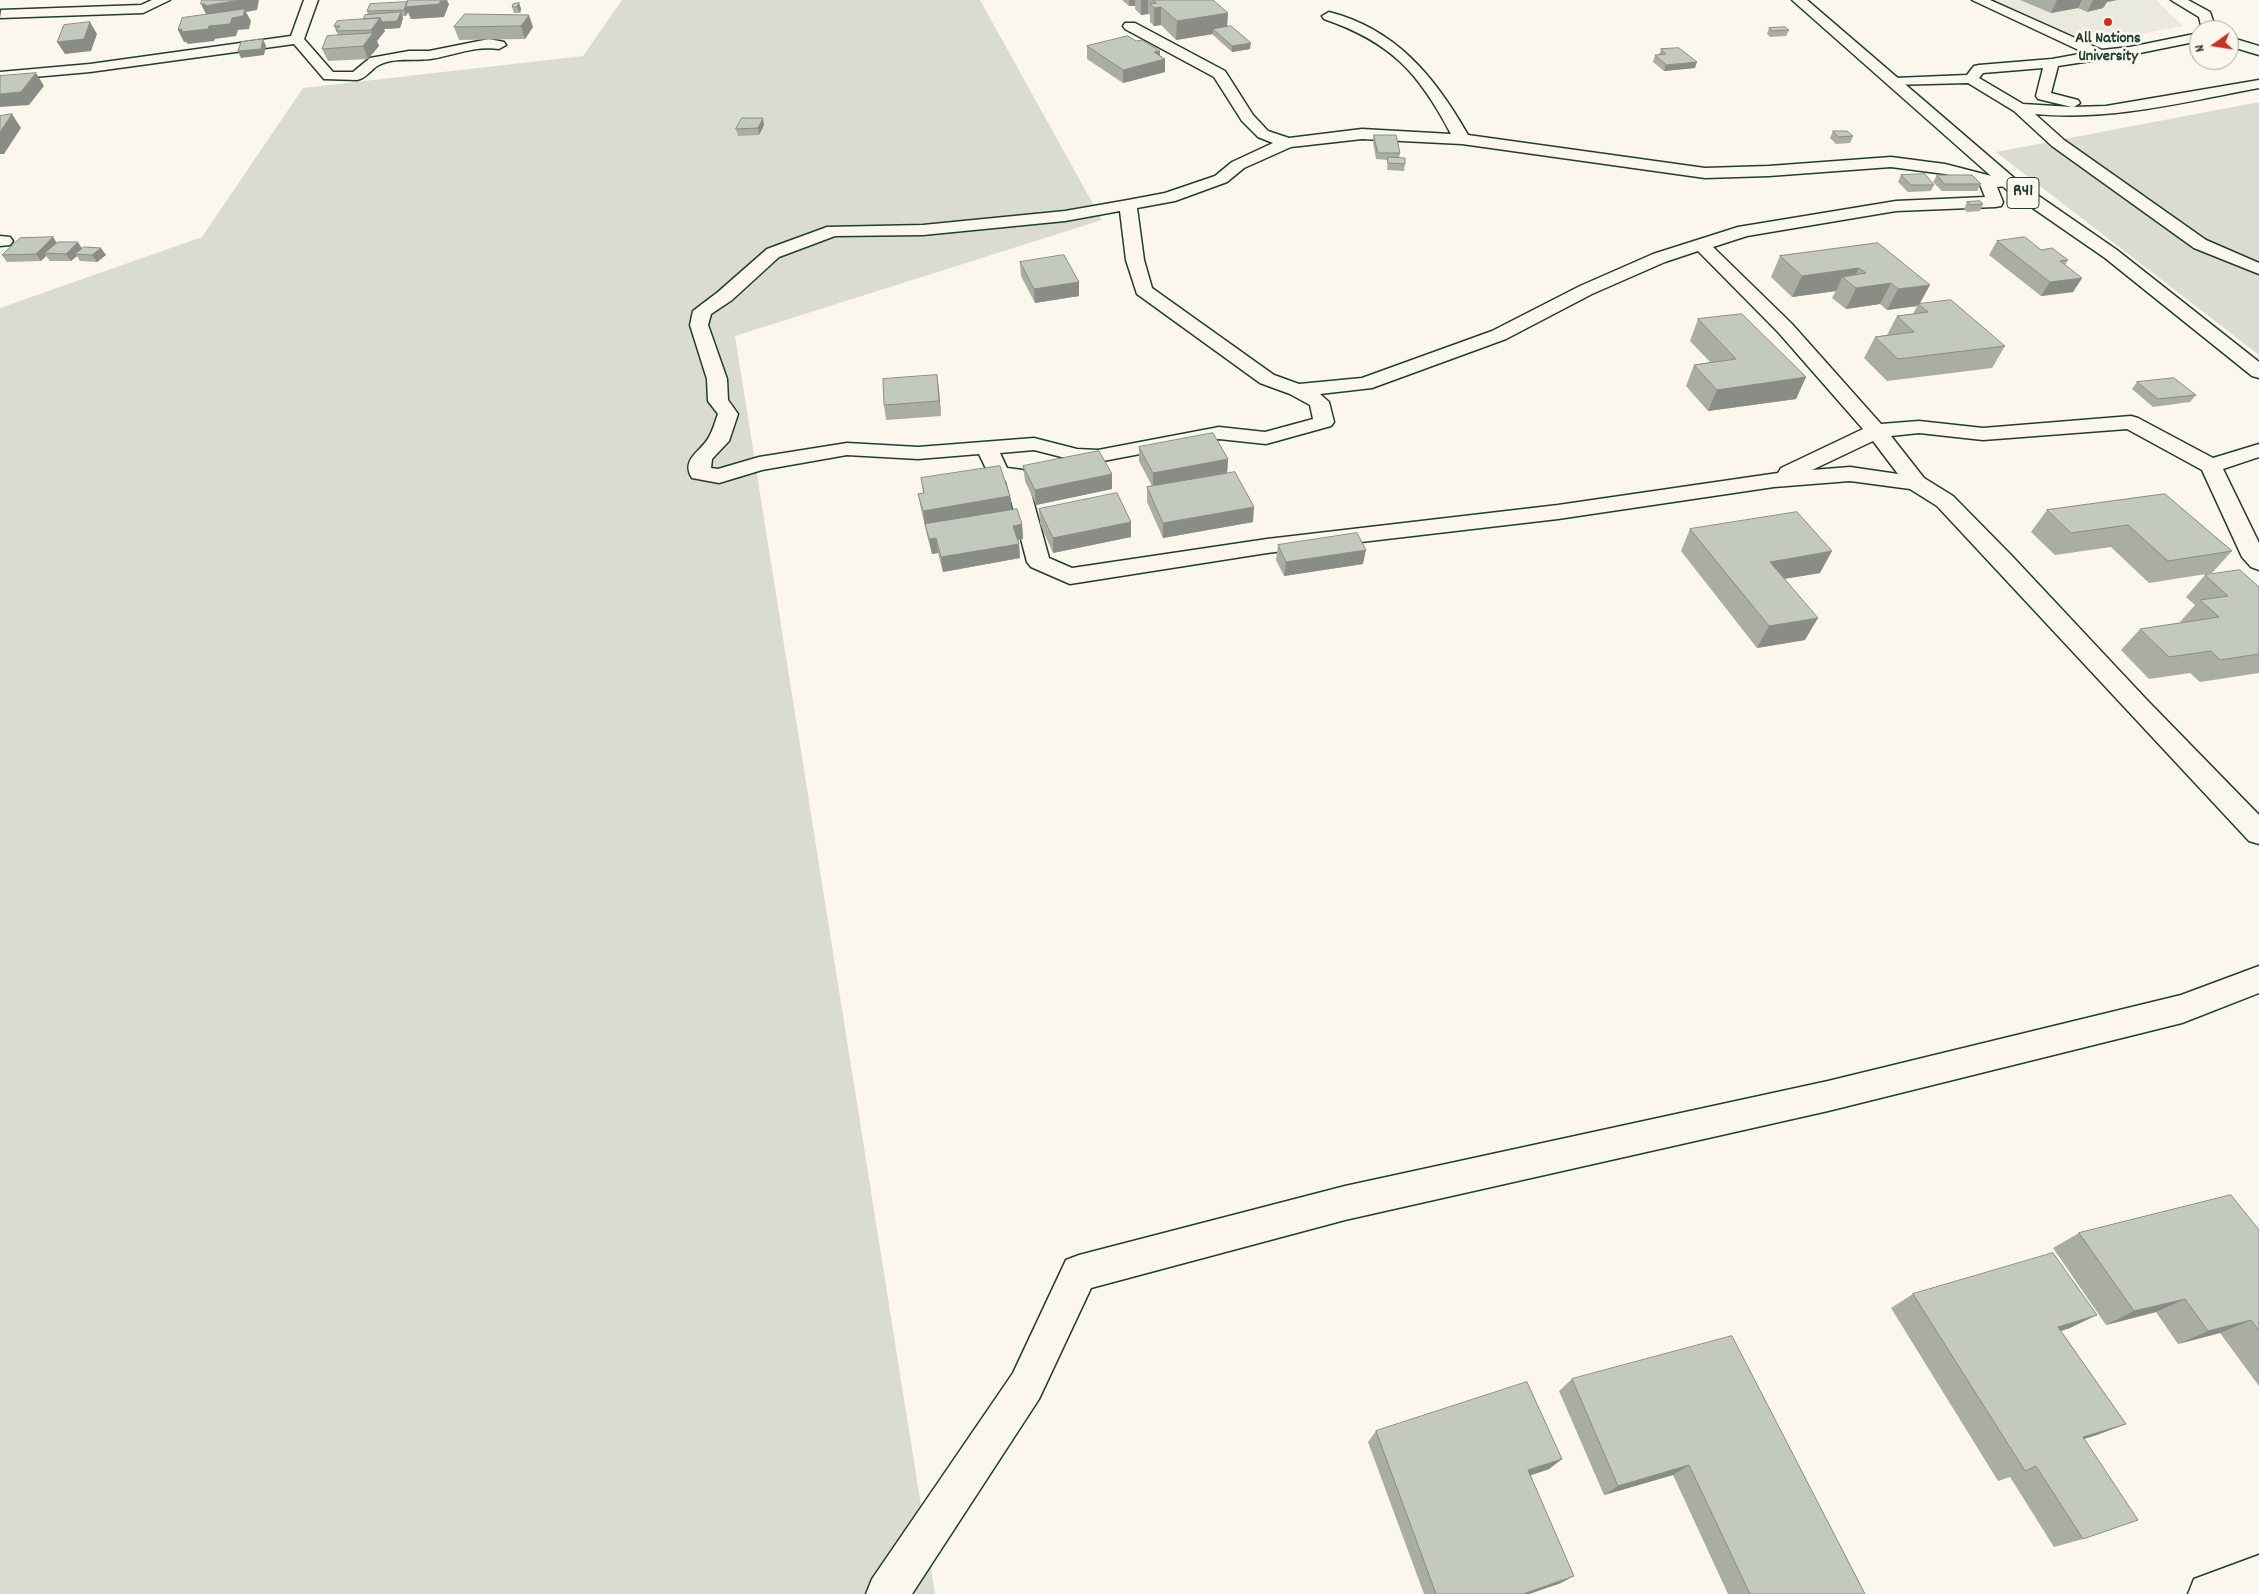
<!DOCTYPE html>
<style>
body{margin:0}
#map{position:relative;width:2259px;height:1594px;overflow:hidden;background:#fbf7ec;font-family:Dekko,sans-serif}
canvas{display:block}
.north{position:absolute;left:2189px;top:20px;width:50px;height:50px;box-sizing:border-box;background:#fbf7ec;border:1px solid #a3ada2;border-radius:50%;rotate:257deg;font-size:14px;font-weight:700;line-height:20px;text-align:center;color:#1f3d34}
.north::after{content:'';display:block;margin:auto;width:18px;height:22px;background:#c8321e;clip-path:polygon(50% 0,100% 100%,50% 72%,0 100%)}
</style>
<div id="map">
<canvas width="2259" height="1594"></canvas>
<div class="north">N</div>
</div>
<script>
const context = document.querySelector('canvas').getContext('2d');
context.lineJoin = 'round';
function paint(path, color) { context.fillStyle = color; context.fill(path, 'evenodd'); }
function stroke(path, color, width, dash) { context.strokeStyle = color; context.lineWidth = width; context.lineCap = dash ? 'butt' : 'round'; context.setLineDash(dash || []); context.stroke(path); }
function drawText(font, color, halo, rows, align = 'center') {
  context.font = font + ' Dekko,sans-serif'; context.lineWidth = 5; context.setLineDash([]); context.textBaseline = 'middle'; context.strokeStyle = halo; context.fillStyle = color; for (const [text, x, y, turn = 0] of rows) {
    context.save(); context.translate(x, y); context.rotate((+turn || 0) * Math.PI / 180); context.textAlign = isNaN(turn) ? turn : align; if (halo) context.strokeText(text, 0, 0); context.fillText(text, 0, 0); context.restore();
  }
}
const built = new Path2D(`
 M1985 0H2156L2183 26 2085 44Z`);
const green = new Path2D(`
 M622 0H980L1102 220 735 336 935 1594H0V308L202 237 303 88 583 56Z
 M2259 102V355L1996 152Z`);
const minor = new Path2D(`
 M152 0H170L143 13 0 18 1 10 141 5Z
 M304 0H318L304 39 333 72H353L370 58 409 51H429L489 39 504 42 506 45 499 49C476 45 452 56 430 59 414 61 394 57 379 65 371 69 367 78 357 80L324 79 294 44 90 72 0 80V72L90 64 291 36Z
 M1972 0H1990L2102 50 2130 47 2199 33V41L2130 55 2058 66 2051 93 2078 100 2080 103 2074 107 2106 106 2259 80V88C2184 102 2111 121 2035 114L2064 140 2206 240 2259 263V274L2194 248 2052 146 2014 111 1968 83 1890 85 1888 82 1890 79 1895 78 1967 75 1974 66 1979 65 2052 59 2085 53ZM2043 68 2036 96 2038 99 2072 107 2023 104 1979 78 1983 73Z
 M2171 0H2188L2210 12 2216 30H2202L2199 17Z
 M1329 12C1396 29 1435 77 1468 135L1705 168 1769 166 1891 157 1945 164 2007 180 2009 183 2007 186 1997 187 2003 202 2001 206 1995 207 1896 211 1747 236 1713 247 1792 324 1881 424 1919 421 1983 428 2131 416 2138 418 2213 458 2259 444V457L2223 469 2259 543V570L2251 567 2242 557 2202 470 2127 429 1983 440 1919 433 1891 436 1924 478 1953 496 2012 556 2146 699 2259 815V844L2249 841 1937 506 1910 489 1850 481 1774 487 1558 519 1267 553 1070 584 1031 567 1027 562 1006 481 991 479 979 454 918 459 847 455 762 470 719 483 692 478C680 459 702 451 709 437 713 430 715 422 718 414L708 401 707 379 690 325 693 311 718 292 767 249 827 227 923 225 1065 211 1128 200 1165 193 1215 176 1232 162 1273 143 1258 137 1242 121 1214 77 1125 29 1123 26 1125 23H1135L1225 71 1253 115 1268 131 1289 138 1362 129 1451 134C1419 73 1391 42 1324 19L1322 16ZM1362 139 1462 144 1705 178 1769 176 1891 167 1945 174 1979 182 1985 197 1896 201 1738 227 1653 254 1580 286 1492 331 1362 378 1299 384 1274 375 1152 288 1144 260 1137 208 1175 201 1227 182 1244 168 1291 147ZM1120 211 1126 260 1137 294 1260 383 1290 394 1310 405 1313 419 1265 432 1219 427 1098 450 1077 449 1034 438 918 447 847 443 759 457 718 469 711 468 712 459 729 441 738 414 728 400 727 379 708 325 711 314 732 300 779 257 835 236 923 235 1065 221ZM1698 251 1778 332 1863 429 1781 468 1778 473 1558 505 1267 539 1072 568 1049 558 1026 475 1023 470 1007 468 1000 453 1034 450 1077 461 1098 462 1219 439 1266 444 1331 426 1334 422 1329 402 1320 394 1372 388 1506 339 1592 294 1665 262ZM1873 441 1898 474 1850 467 1812 470Z
 M2229 37 2259 46V55L2229 46Z
 M0 236 10 237 13 241 10 245 0 246Z
 M2259 966V993L2182 1023 1828 1111 1345 1220 1091 1288 1039 1399 912 1594H866L872 1579 1013 1373 1066 1260 1079 1255 1345 1186 1828 1081 2181 995Z
 M2259 1555V1594H2188L2194 1579Z`);
const major = new Path2D(`
 M1792 0H1807L2020 183 2117 250 2259 362V378L2252 376 2105 258 2008 191Z`);
const wall = new Path2D(`
 M1122 0H1213L1227 27 1250 49 1232 52 1213 35V34L1176 40 1161 25 1154 26 1150 22V15L1148 14 1141 15 1135 9V6H1129Z
 M2020 0H2117L2107 2 2103 8 2087 12 2078 8 2051 13Z
 M519 3 521 9 520 13H514L512 7Z
 M449 4 444 17 411 19 408 12 406 16H402L403 18 400 28 384 29 385 31 377 41 379 46 368 59 328 61 322 49 338 35 334 26 363 19 368 15 367 11Z
 M465 14 533 27 525 39 459 40 454 27Z
 M1769 28 1789 30 1786 36 1770 37 1767 34Z
 M1087 46 1160 56 1165 59V72L1123 83 1087 59Z
 M1661 49 1695 68 1664 71 1653 62 1655 55H1659Z
 M764 125 759 135 738 136 736 129Z
 M1833 131 1853 136 1850 143 1836 144 1830 138Z
 M1374 135 1400 153 1399 158 1405 164 1404 171 1387 170 1388 160 1376 159 1373 142Z
 M1901 175 1934 185 1931 191 1908 192 1898 182Z
 M1937 175 1981 184 1977 191H1942L1933 182Z
 M1967 202 1983 204 1980 211 1967 212 1964 209Z
 M53 237 57 243 82 248 106 255 97 262 80 261 77 256 71 261H50L46 256 41 261 7 262 2 255Z
 M1997 241 2041 250 2068 260 2065 265 2082 278 2073 292 2041 296 1989 255Z
 M1878 243 1920 304 2005 346 1992 368 1887 381 1864 358 1875 337 1887 335 1897 316 1913 314 1917 306 1887 310 1880 304 1846 309 1832 298 1836 291 1792 297 1771 277 1780 256Z
 M1020 262 1079 282V296L1035 303 1021 276Z
 M1698 319 1806 377 1796 399 1708 411 1686 386 1694 365 1710 362 1690 341Z
 M937 375 939 390 941 416 886 420 884 405Z
 M2137 382 2196 395 2190 402 2153 407 2132 389Z
 M1139 447 1228 459 1227 474 1253 522 1163 538 1147 502V487L1152 486 1139 461Z
 M1023 466 1112 489 1036 505 1025 481Z
 M921 478 1010 496 1012 510 1022 524 1023 539 1017 540 1019 544 1020 558 943 572 938 553 932 554 928 539 925 526 921 509 918 494 923 493Z
 M2165 494 2232 551 2212 573 2149 583 2111 547 2055 555 2031 532 2047 510Z
 M1039 509 1131 522V537L1053 553 1040 524Z
 M1690 529 1820 573 1784 579 1805 640 1757 648 1681 551Z
 M1278 545 1363 564 1284 576 1276 560Z
 M2205 575 2259 587V673L2200 682 2190 673 2149 679 2121 650 2140 629 2181 623 2180 622 2195 605 2186 597Z
 M2259 1230V1386L2220 1333 2178 1344 2156 1312 2106 1325 2053 1248 2079 1233Z
 M1913 1294 2070 1328 2061 1331 2126 1424 2084 1439 2083 1539 2054 1547 2010 1477 1998 1481 1891 1308Z
 M1572 1379 1865 1594H1728L1673 1475 1604 1495 1559 1391Z
 M1376 1431 1562 1459 1549 1469 1531 1475 1561 1583 1529 1594H1424L1368 1442Z`);
const shadedWall = new Path2D(`
 M240 0H259L257 10 246 12 251 21 249 29 238 30 236 36 215 39 214 41 188 44 186 42H184L178 30 207 16 201 4Z
 M447 0 449 4 444 17 411 19 408 12 406 16 404 10 407 2Z
 M1129 0H1135V6H1129Z
 M1141 0H1148V14L1141 15Z
 M2057 0H2082L2078 8 2051 13Z
 M2093 0H2117L2107 2 2103 8 2087 12Z
 M519 3 521 9 520 13 517 7Z
 M1161 7V25L1154 26V8Z
 M401 12 403 18 400 28 384 29 385 31 377 41 379 46 368 59 363 46 372 34 371 30 380 18Z
 M1228 13 1227 31 1213 29V34L1176 40 1177 21Z
 M529 15 533 27 525 39 521 26Z
 M90 22 97 34 91 51 65 54 57 42Z
 M263 39 266 46 264 55 241 58 238 51Z
 M1251 43 1250 49 1232 52V46Z
 M1160 51V60L1165 59V72L1123 83V70L1154 52Z
 M1697 62 1695 68 1664 71 1666 65Z
 M36 73 44 86 29 105 0 107V94Z
 M12 114 21 128 4 154H0V132Z
 M763 118 764 125 759 135 758 128Z
 M53 237 57 244 45 253 46 256 41 261 36 254Z
 M78 242 83 250 75 254 77 256 71 261 66 254Z
 M101 248 106 255 97 262 92 255Z
 M1859 268 1851 284 1842 277 1836 291 1792 297 1802 276Z
 M2082 278 2073 292 2041 296 2050 282Z
 M1079 282V296L1035 303 1034 289Z
 M1891 283 1880 304 1846 309 1856 288Z
 M1930 285 1919 305 1918 304 1917 306 1887 310 1898 289Z
 M937 375 939 390 941 416 939 401Z
 M1806 377 1796 399 1708 411 1717 390Z
 M1228 459 1227 474 1153 488V473Z
 M1112 474V489L1036 505 1035 490Z
 M1010 496 1012 511 925 526 923 511Z
 M1254 507 1253 522 1163 538V523Z
 M1131 522V537L1053 553V538Z
 M1022 524 1023 539 1014 540 1013 526Z
 M936 538 938 553 932 554 929 539Z
 M1019 544 1020 558 943 572 941 557Z
 M1366 550 1363 564 1284 576 1286 562Z
 M1832 551 1820 573 1758 583 1770 562Z
 M1818 618 1805 640 1757 648 1769 626Z
 M2185 1299 2156 1312 2106 1325 2134 1311Z
 M2097 1315 2070 1328 2032 1340 2058 1327Z
 M2251 1320 2220 1333 2178 1344 2208 1331Z
 M2126 1424 2097 1435 2055 1448 2083 1437Z
 M1562 1459 1549 1469 1517 1480 1528 1470Z
 M1689 1465 1673 1475 1604 1495 1618 1486Z
 M1574 1576 1561 1583 1529 1594H1523Z`);
const building = new Path2D(`
 M202 0H240L205 6V4H201Z
 M408 0H441L439 4 406 7Z
 M1153 0H1213L1228 13 1177 21 1161 7 1154 8 1150 4 1156 3Z
 M407 2 404 10 367 11 370 4Z
 M519 3 517 7H512L513 4Z
 M245 9 243 16 232 18 230 24 209 26 208 29 181 32 182 29 178 30 182 18Z
 M401 12 397 21 382 22 380 18 363 19 365 15Z
 M465 14 529 15 521 26 454 27Z
 M380 18 371 30 336 31 340 26H334L337 21Z
 M90 22 84 39 57 42 64 25Z
 M1231 26 1251 43 1232 46 1213 29Z
 M1785 27 1789 30 1772 31 1769 28Z
 M373 33 363 46 322 49 327 36Z
 M1128 36 1136 41 1142 40 1160 51 1154 52 1165 59 1123 70 1087 46Z
 M263 39 261 49 238 51 241 42Z
 M1679 48 1697 62 1666 65 1655 55 1666 54 1661 49Z
 M36 73 21 92 0 94V76Z
 M12 114 0 132V116Z
 M742 118H763L758 128 736 129Z
 M1833 131H1847L1853 136 1839 137Z
 M1374 135H1396L1400 153H1378Z
 M1388 157 1405 158V164L1388 163Z
 M1925 174 1934 185H1911L1901 175Z
 M1937 175H1972L1981 184H1945Z
 M1980 201 1983 204 1971 205 1967 202Z
 M53 237 36 254 2 255 20 238Z
 M2025 237 2041 250 2052 248 2068 260 2060 261 2082 278 2050 282 1997 241Z
 M58 242H78L66 254 45 253Z
 M1878 243 1930 285 1898 289 1891 283 1856 288 1842 277 1866 273 1859 268 1802 276 1780 256Z
 M84 247 101 248 92 255 75 254Z
 M1064 255 1079 282 1034 289 1020 262Z
 M1951 300 2005 346 1898 359 1875 337 1914 332 1897 316 1928 312 1918 304Z
 M1742 314 1806 377 1717 390 1694 365 1736 359 1698 319Z
 M937 375 939 401 884 405 883 379Z
 M2174 378 2196 395 2158 399 2137 382Z
 M1213 433 1228 459 1153 473 1139 447Z
 M1099 451 1112 474 1035 490 1023 466Z
 M1000 466 1010 496 923 511 918 494 924 493 921 478Z
 M1235 472 1254 507 1163 523 1147 487Z
 M1117 493 1131 522 1053 538 1039 509Z
 M2165 494 2232 551 2168 561 2128 525 2071 533 2047 510Z
 M1017 509 1022 524 1013 526 1019 544 941 557 936 538 929 539 925 524Z
 M1797 512 1832 551 1770 562 1818 618 1769 626 1690 529Z
 M1357 533 1366 550 1286 562 1278 545Z
 M2240 570 2259 587V654L2220 660 2211 651 2169 657 2140 629 2219 617 2200 600 2228 596 2205 575Z
 M2231 1195 2259 1230V1331L2251 1320 2208 1331 2185 1299 2134 1311 2079 1233Z
 M2053 1253 2097 1315 2058 1327 2126 1424 2083 1437 2138 1520 2083 1539 2036 1466 2025 1471 1913 1294Z
 M1732 1336 1865 1594H1750L1689 1465 1618 1486 1572 1379Z
 M1527 1382 1562 1459 1528 1470 1574 1576 1523 1594H1436L1376 1431Z`);
const markers = [
 [2108,22,5,"#c8321e"]
];
const farPoinames = [
 ["All Nations",2108,40],
 ["University",2108,58]
];
const shields = [
 [2023,193,32]
];
const shieldNames = [
 ["R41",2023,193]
];
paint(built, '#eae9de');
paint(green, '#dbdcd1');
stroke(minor, '#1f3d34', 3);
stroke(major, '#1f3d34', 3);
paint(minor, '#fbf7ec');
paint(major, '#fbf7ec');
paint(wall, '#a9ada3');
paint(shadedWall, '#898d85');
paint(building, '#c4c9be');
stroke(building, '#898d85', 1);
for (const [x, y, r, color] of markers) { const dot = new Path2D(); dot.arc(x, y, r, 0, 2 * Math.PI); context.fillStyle = color; context.fill(dot); stroke(dot, '#fbf7ec', 2); }
drawText('bold 16px', '#1f3d34', '#fbf7ec', farPoinames);
for (const [x, y, w] of shields) { const box = new Path2D(); box.roundRect(x - w / 2, y - 15.5, w, 31, 4); context.fillStyle = '#fbf7ec'; context.fill(box); stroke(box, '#1f3d34', 1); }
drawText('bold 18px', '#1f3d34', null, shieldNames);
</script>
